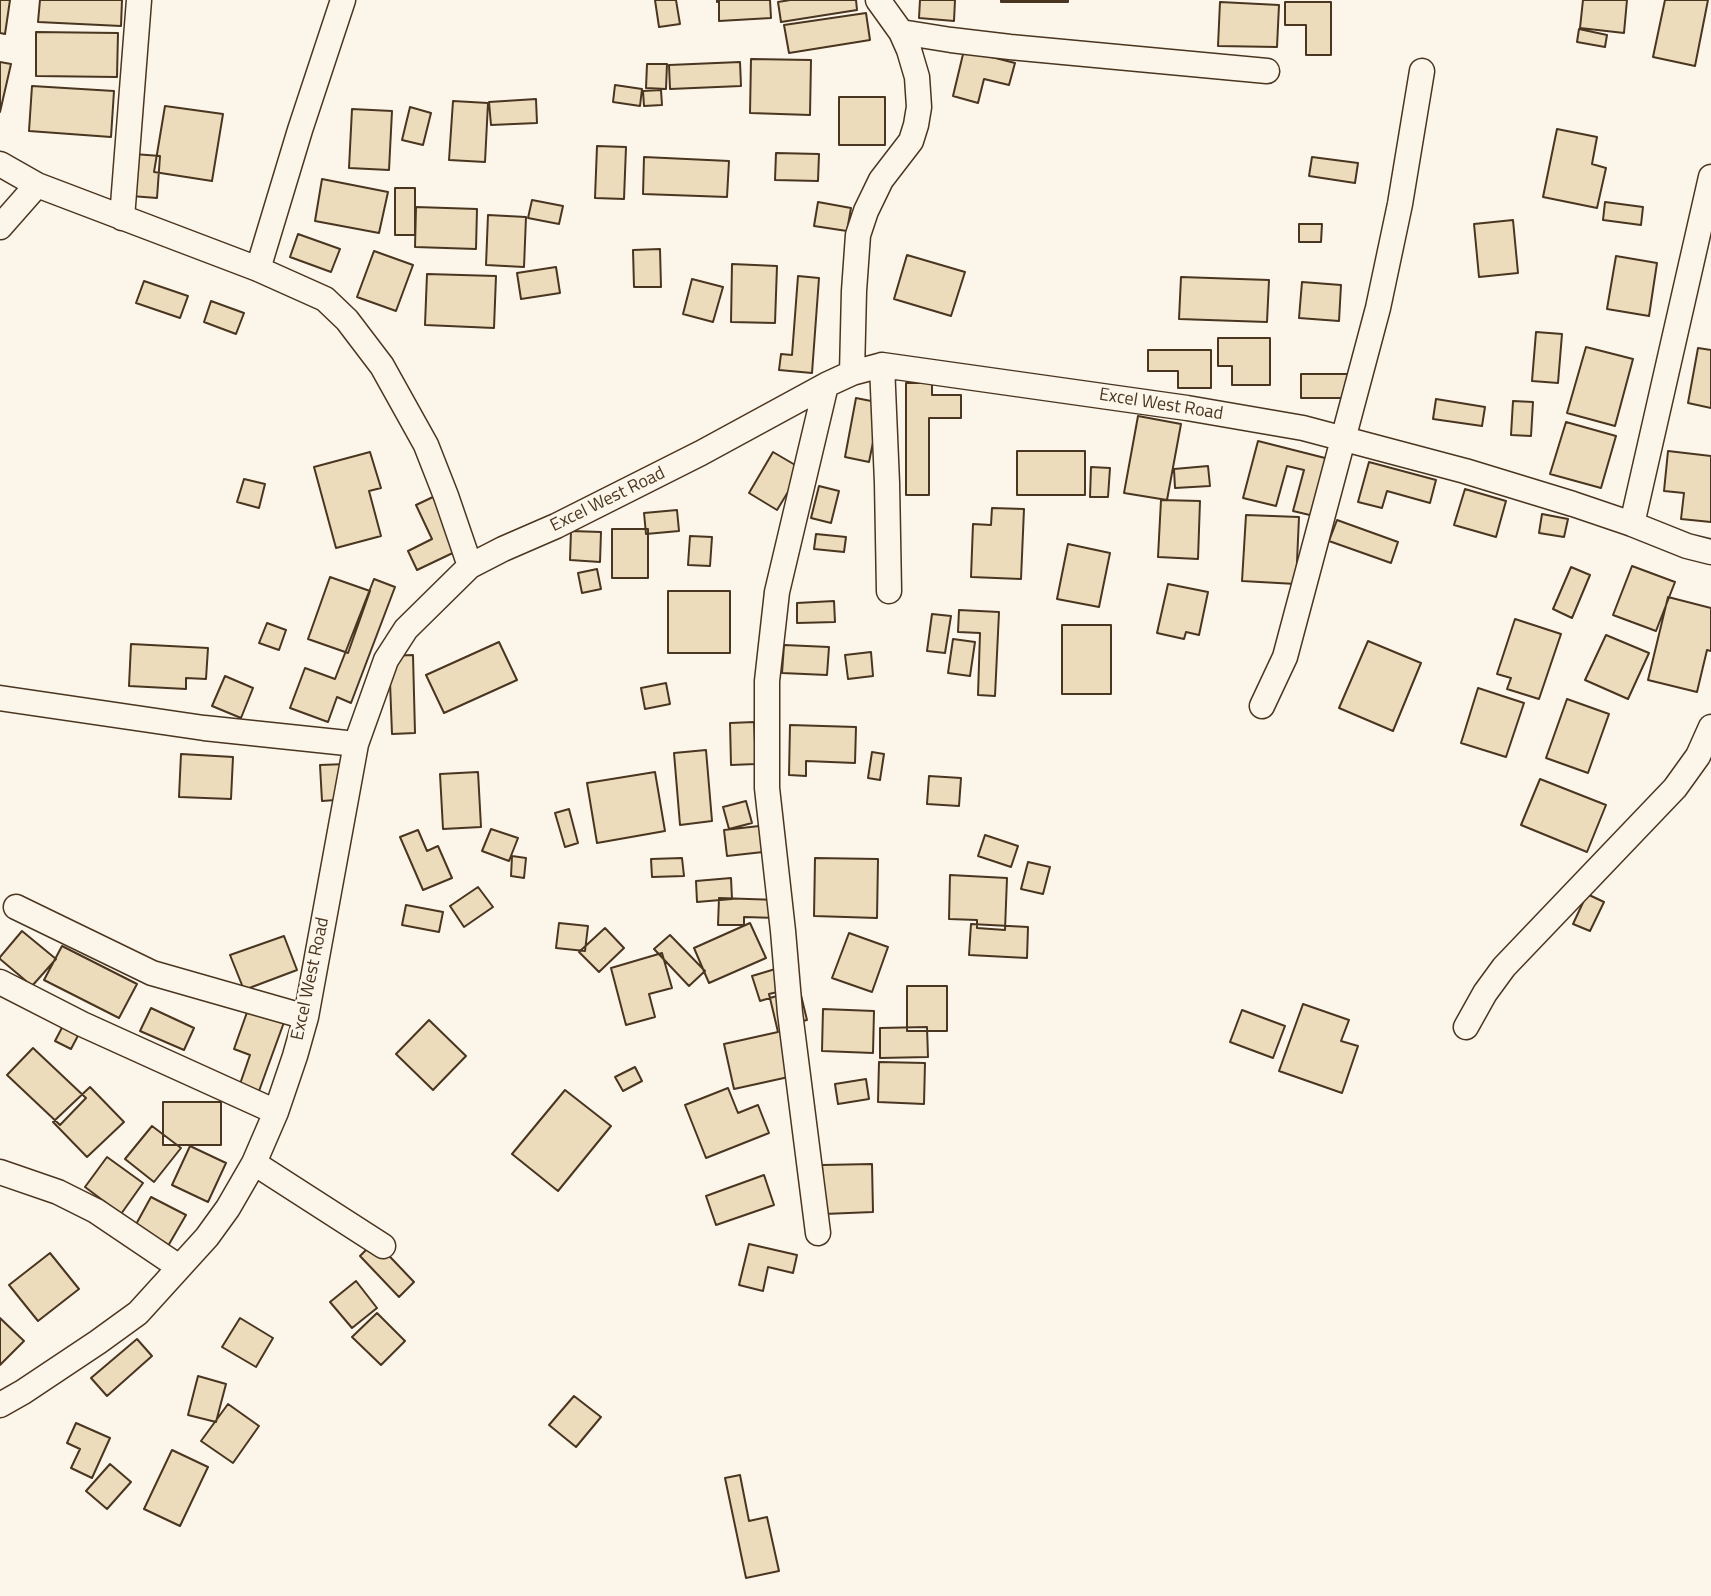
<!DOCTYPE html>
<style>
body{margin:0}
canvas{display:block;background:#fbf6e9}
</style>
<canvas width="1711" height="1596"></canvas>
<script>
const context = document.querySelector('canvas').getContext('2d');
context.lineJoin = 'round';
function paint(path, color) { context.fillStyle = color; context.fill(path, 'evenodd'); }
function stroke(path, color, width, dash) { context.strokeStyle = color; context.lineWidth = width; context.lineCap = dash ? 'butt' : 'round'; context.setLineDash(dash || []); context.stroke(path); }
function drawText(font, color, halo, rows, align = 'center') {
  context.font = font + ' "Titillium Web",sans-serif'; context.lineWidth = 5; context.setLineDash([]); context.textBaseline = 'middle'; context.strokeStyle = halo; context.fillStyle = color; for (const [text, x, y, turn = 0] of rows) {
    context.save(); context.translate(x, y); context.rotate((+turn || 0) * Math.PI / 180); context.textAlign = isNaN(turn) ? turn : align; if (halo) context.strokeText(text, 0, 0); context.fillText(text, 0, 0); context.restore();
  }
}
const building = new Path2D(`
 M0 0H10L5 34 0 33Z
 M40 0H122L121 26 38 22Z
 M655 0H676L680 24 659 27Z
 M717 0H770L771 18 719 21V1L717 2Z
 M790 0H856L857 10 781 22 778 2Z
 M920 0H955L954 21 919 18Z
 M1001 0H1068V2H1001Z
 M1583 0H1627L1624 33 1580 28Z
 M1665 0H1708L1695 66 1653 57Z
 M1220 2 1279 5 1277 47 1218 46Z
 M1285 2H1331V55H1306V25H1285Z
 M866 13 870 40 789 53 784 25Z
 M1579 29 1607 35 1605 47 1577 42Z
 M36 32 118 33 117 77 36 76Z
 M964 50 1015 63 1009 85 984 79 978 103 953 96Z
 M751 59 811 60 810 115 750 113Z
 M0 62 11 64 0 112Z
 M740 62 741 86 670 89 669 65Z
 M647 64H667L666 89 646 88Z
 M615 85 642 89 640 106 613 102Z
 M32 86 114 91 111 137 29 131Z
 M661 90 662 105 644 106 643 91Z
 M839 97H885V145H839Z
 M536 99 537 123 491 125 489 102Z
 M453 101 488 103 485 162 449 160Z
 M165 106 223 114 212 181 154 172Z
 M410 107 431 113 423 145 402 140Z
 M352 109 392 111 389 170 349 168Z
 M1557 129 1597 137 1592 164 1606 168 1597 208 1543 197Z
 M597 146 626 147 624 199 595 198Z
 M776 153 819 154 818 181 775 180Z
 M134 154 160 156 157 198 131 196Z
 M644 157 729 161 727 197 643 194Z
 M1312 157 1358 163 1355 183 1309 176Z
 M322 179 388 192 379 233 315 221Z
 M395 188H415V235H395Z
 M532 200 563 206 559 224 528 218Z
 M818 202 851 208 847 231 814 226Z
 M1605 202 1643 207 1641 225 1603 220Z
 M416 207 477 209 476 249 415 247Z
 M488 215 526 217 524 267 486 265Z
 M1513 220 1518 273 1479 277 1474 224Z
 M1299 224H1322L1321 242H1299Z
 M298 234 340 249 331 272 290 257Z
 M660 249 661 287H634L633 250Z
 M374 251 413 265 396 311 357 297Z
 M907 255 965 272 951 316 894 299Z
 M1616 256 1657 263 1649 316 1607 309Z
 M732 264 777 266 775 323 731 322Z
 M556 267 560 293 521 299 517 273Z
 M427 274 496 276 494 328 425 325Z
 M798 276 819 278 812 373 779 370 781 354 792 355Z
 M1181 277 1269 280 1267 322 1179 319Z
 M692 279 723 287 713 322 683 314Z
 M144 281 188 296 180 318 136 303Z
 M1302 282 1341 285 1339 321 1299 318Z
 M211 301 244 313 236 334 204 322Z
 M1536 332 1562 334 1558 383 1532 381Z
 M1218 338H1270V385H1232V366H1218Z
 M1586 347 1633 359 1615 426 1567 413Z
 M1698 348 1711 350V408L1688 403Z
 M1148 350H1211V388H1178V371H1148Z
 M1301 374H1363V398H1301Z
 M906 383H932V395H961V418H929V495H906Z
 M856 398 881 403 869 462 845 457Z
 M1436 399 1485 407 1482 426 1433 419Z
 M1513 401 1533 402 1531 436 1511 435Z
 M1138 416 1181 424 1167 500 1124 493Z
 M1566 422 1616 436 1601 488 1550 474Z
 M1258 441 1329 459 1314 516 1293 511 1304 470 1287 466 1276 506 1243 498Z
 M1017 451H1085V495H1017Z
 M1668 451 1711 456V522L1681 519 1684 493 1664 491Z
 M370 452 381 488 369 491 381 536 336 548 314 467Z
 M773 452 802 469 777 510 749 493Z
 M1369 462 1436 480 1430 503 1387 491 1382 508 1358 502Z
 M1208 466 1210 486 1175 488 1174 469Z
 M1091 467 1110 468 1108 497H1090Z
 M244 479 265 484 259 508 237 502Z
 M819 486 839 491 831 523 811 518Z
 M1465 489 1506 501 1496 537 1454 525Z
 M433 497 459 550 417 570 408 551 432 539 416 505Z
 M1161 500 1200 501 1198 559 1158 557Z
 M992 508 1024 509 1021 579 971 577 973 524 991 525Z
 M677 510 679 531 646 534 644 513Z
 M1542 514 1568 519 1564 537 1539 533Z
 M1246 515 1299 517 1296 584 1242 581Z
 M1337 520 1398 542 1391 563 1329 541Z
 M612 529H648V578H612Z
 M571 531 601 532 600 562 570 560Z
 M816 534 846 537 844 552 814 549Z
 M690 536 712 537 710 566 688 565Z
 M1068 544 1110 553 1099 607 1057 599Z
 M1632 566 1675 582 1656 631 1613 615Z
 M1571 567 1590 575 1572 618 1553 609Z
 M597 569 601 589 582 593 578 573Z
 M330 577 370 591 348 653 308 639Z
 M374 579 395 587 351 703 337 697 328 722 290 708 305 668 335 679Z
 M1168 584 1208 592 1199 635 1186 632 1184 639 1157 633Z
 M668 591H730V653H668Z
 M1668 597 1711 608V651L1707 650 1697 692 1648 680Z
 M834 601 835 622 797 623V603Z
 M959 610 999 612 995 696 978 695 980 633 958 632Z
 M932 614 951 616 945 653 927 651Z
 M1515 619 1561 634 1539 699 1507 689 1511 678 1497 674Z
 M267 623 286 630 279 650 259 643Z
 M1062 625H1111V694H1062Z
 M1606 635 1649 653 1628 699 1585 680Z
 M953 639 975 642 970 676 948 673Z
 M1368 641 1421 663 1393 731 1339 708Z
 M499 642 517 680 444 713 426 675Z
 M131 644 208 648 206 679 186 678V689L129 686Z
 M784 645 829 647 827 675 782 673Z
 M871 652 873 676 848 679 845 655Z
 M413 655 415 733 392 734 389 656Z
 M225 676 253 688 241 718 212 706Z
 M666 683 670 704 645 709 641 688Z
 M1478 688 1524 703 1506 757 1461 743Z
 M1567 699 1609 714 1588 773 1546 758Z
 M754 722 756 764 731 765 730 723Z
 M790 725 856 727 855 763 806 761V776L789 775Z
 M706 750 712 821 680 825 674 753Z
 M872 752 884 754 880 780 868 778Z
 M181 754 233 757 231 799 179 797Z
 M347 764 349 799 322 801 320 765Z
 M478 772 481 827 443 829 440 774Z
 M655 772 665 831 597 843 587 783Z
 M929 776 961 778 959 806 927 804Z
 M1540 779 1606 805 1587 852 1521 825Z
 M746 801 752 823 729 829 723 807Z
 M569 809 578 843 565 847 555 813Z
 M768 825 772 851 727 856 724 830Z
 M491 829 518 838 509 861 482 851Z
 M418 830 427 851 438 846 452 878 423 890 400 837Z
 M985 835 1018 846 1011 867 978 856Z
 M512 856 526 858 524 878 511 876Z
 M682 858 684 876 652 877 651 859Z
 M815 858 878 859 877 918 814 916Z
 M1028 862 1050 867 1043 894 1021 889Z
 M950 875 1007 878 1005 930 977 928V920L949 919Z
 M731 878 732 899 697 902 696 881Z
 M478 887 493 907 464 927 450 906Z
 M1587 894 1604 902 1590 931 1573 924Z
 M719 898 778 900 777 918 744 917V925H718Z
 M406 905 443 912 439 932 402 925Z
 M559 923 588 926 585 951 556 948Z
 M750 923 766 958 709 983 694 948Z
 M971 924 1028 927 1027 958 969 955Z
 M605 928 624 948 599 972 579 952Z
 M22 931 56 959 32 986 0 959V957Z
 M849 933 888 947 872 992 832 978Z
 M670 935 705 971 689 986 654 949Z
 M284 936 297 970 244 990 230 955Z
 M62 946 137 984 119 1018 44 980Z
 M662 953 672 988 649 994 655 1017 626 1025 611 968Z
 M782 967 790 992 760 1001 752 976Z
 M907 986H947V1031H907Z
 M799 987 807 1020 782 1026 793 1076 734 1089 724 1044 778 1032 769 994Z
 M251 1001 287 1014 259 1091 240 1084 250 1055 234 1049Z
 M1303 1004 1349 1020 1341 1041 1358 1046 1342 1093 1279 1071Z
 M151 1008 194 1028 184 1050 140 1031Z
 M823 1009 874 1011 873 1053 822 1051Z
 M1242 1010 1285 1026 1273 1058 1230 1042Z
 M66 1020 82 1028 71 1049 55 1041Z
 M429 1020 466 1056 433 1090 396 1054Z
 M927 1027 928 1057 880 1058V1028Z
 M33 1048 86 1098 60 1125 7 1075Z
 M879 1062 925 1063 924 1104 878 1102Z
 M635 1067 642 1081 623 1091 615 1077Z
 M866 1079 869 1099 838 1104 835 1084Z
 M90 1087 124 1122 87 1157 53 1122Z
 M728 1088 738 1113 758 1105 769 1133 706 1158 685 1105Z
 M565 1090 611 1126 558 1191 512 1154Z
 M163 1102H221V1145H163Z
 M152 1126 181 1148 154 1182 125 1159Z
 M190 1146 226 1163 208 1202 172 1185Z
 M107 1157 143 1183 121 1214 85 1187Z
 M872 1164 873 1212 824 1214 822 1165Z
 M764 1175 774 1205 716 1225 706 1196Z
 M151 1197 186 1215 168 1246 134 1228Z
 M375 1241 414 1282 399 1297 360 1256Z
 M749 1244 797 1255 793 1273 768 1267 763 1291 739 1285Z
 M50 1253 79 1289 38 1321 9 1285Z
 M356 1281 377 1308 352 1328 330 1302Z
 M377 1313 405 1341 381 1365 352 1337Z
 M0 1318 24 1341 0 1365Z
 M240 1318 273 1338 256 1367 222 1347Z
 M137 1339 152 1356 107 1396 91 1378Z
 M198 1376 226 1384 216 1422 188 1415Z
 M574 1396 601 1417 576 1447 549 1425Z
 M228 1404 259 1426 233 1463 201 1441Z
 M76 1423 110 1438 92 1478 71 1468 80 1449 67 1443Z
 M172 1450 208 1467 180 1526 144 1509Z
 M110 1464 131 1482 107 1509 86 1491Z
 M740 1475 749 1521 767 1517 779 1571 746 1578 725 1478Z`);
const street = new Path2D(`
 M901 32 951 40 1010 47 1267 71
 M0 164 37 185 258 269 325 299 347 320 382 366 426 445 446 496 470 566
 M122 218 139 0
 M0 227 37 185
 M258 269 300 130 343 0
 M882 365 887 483 889 591
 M852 373 854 291 858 235 866 211 881 180 911 141 916 125 919 107 917 77 909 50 901 32 878 0
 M1632 524 1711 177
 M0 698 204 728 356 744
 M1262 706 1285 657 1378 308 1400 204 1422 71
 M16 907 152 973 306 1017
 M0 982 82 1024 276 1112
 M1466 1027 1485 993 1504 967 1675 788 1698 756 1711 727
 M254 1163 383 1246
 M0 1172 58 1192 96 1211 179 1267
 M818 1233 790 1013 783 931 767 788V681L777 592 826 385
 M0 1405 23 1392 98 1342 138 1313 207 1237 228 1208 254 1163 276 1112 295 1056 306 1017 356 744 386 660 406 629 470 566 503 549 556 526 701 453 826 385 852 373 882 365 1187 408 1303 428 1465 471 1573 504 1632 524 1687 546 1711 552`);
const streetNames = [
 ["Excel West Road",1161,405,9],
 ["Excel West Road",608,500,-26],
 ["Excel West Road",311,979,-78]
];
paint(building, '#ecdcbc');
stroke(building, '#4a3520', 2);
stroke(street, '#4a3520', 27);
stroke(street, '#fbf6e9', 24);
drawText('18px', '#4a3520', '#fbf6e9', streetNames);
</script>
